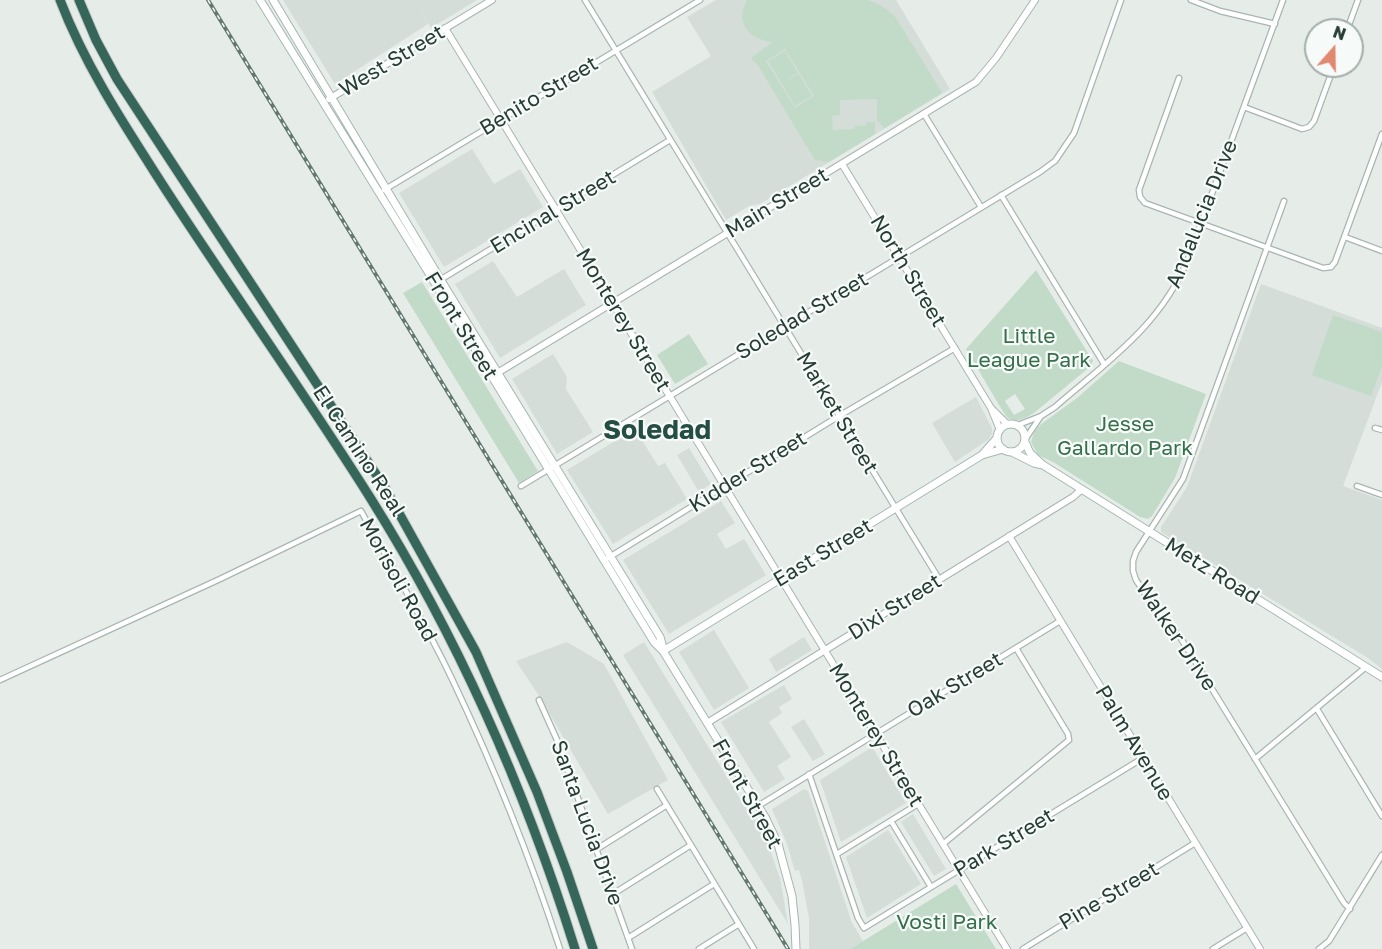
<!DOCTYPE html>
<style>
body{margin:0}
#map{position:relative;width:1382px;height:949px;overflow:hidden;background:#e6ede9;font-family:"Golos Text",sans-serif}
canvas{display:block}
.north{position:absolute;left:1304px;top:18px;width:60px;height:60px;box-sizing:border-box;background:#f6faf8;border:2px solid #a3aeaa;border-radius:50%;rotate:20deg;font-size:16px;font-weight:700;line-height:24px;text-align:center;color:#273d36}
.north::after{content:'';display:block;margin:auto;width:21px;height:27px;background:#e18870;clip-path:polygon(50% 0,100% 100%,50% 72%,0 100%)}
</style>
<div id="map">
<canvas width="1382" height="949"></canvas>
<div class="north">N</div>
</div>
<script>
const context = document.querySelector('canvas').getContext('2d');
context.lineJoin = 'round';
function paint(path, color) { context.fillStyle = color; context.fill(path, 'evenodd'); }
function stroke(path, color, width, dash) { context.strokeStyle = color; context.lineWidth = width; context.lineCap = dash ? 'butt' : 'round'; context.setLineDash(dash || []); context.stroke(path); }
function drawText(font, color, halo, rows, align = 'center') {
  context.font = font + ' "Golos Text",sans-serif'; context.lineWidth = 4.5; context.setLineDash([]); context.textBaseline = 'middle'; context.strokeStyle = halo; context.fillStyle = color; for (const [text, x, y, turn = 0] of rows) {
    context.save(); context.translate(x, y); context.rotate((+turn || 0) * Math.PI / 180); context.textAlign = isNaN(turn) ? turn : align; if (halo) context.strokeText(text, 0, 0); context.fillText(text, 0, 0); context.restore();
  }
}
const built = new Path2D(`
 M283 0H477L431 28 418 7 428 24 335 84Z
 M716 0H896L950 89 760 204 749 206 726 220 652 92 711 56 687 17Z
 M472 149 494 184 520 169 543 207 444 267 399 193Z
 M493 261 517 297 564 269 586 305 500 358 455 284Z
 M1261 284 1382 328V382L1343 486 1382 500V669L1368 658 1161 532V527L1187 487Z
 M553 354 567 377 566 389 593 432 557 454 512 379Z
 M976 397 992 428V434L988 440 955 462 932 423Z
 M635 429 658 466 665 463 687 499 613 544 567 470Z
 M689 448 711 484 699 492 677 455Z
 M721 501 735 523 717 534 726 549 744 539 766 575 669 634 623 560Z
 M714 630 749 688 714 710 679 652Z
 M804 637 812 650 776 672 769 659Z
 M567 642 604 664 668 780 608 814 541 699 516 661Z
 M644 642 752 818 758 822 763 831 780 878 788 924 623 655Z
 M784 685 792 699 779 707 782 713 769 722 791 757 777 766 785 779 764 792 721 722Z
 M804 719 825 754 813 761 791 727Z
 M872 747 906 803 841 842 820 780Z
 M804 789 808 791 852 923 863 941 850 949H809V918L802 881 799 870 795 871 787 844 772 809Z
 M913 814 946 869 934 876 901 822Z
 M888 830 921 884 867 918 846 857Z`);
const green = new Path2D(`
 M747 0H868C879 4 888 9 896 18L942 93 885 128 877 121V99L840 100V115L832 116 833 130 854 129 855 126H866V122H875V134L829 162 815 160 759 67 751 58 773 42C750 40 734 23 747 0ZM785 49 814 96 795 108 766 61Z
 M785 51 798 73 782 83 799 74 812 96 795 106 768 61Z
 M1036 270 1093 361 1091 366 1034 413C1026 418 1017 423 1008 418 1004 415 972 358 966 349ZM1015 394 1025 409 1014 415 1005 401Z
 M422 282 538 471 519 483 403 293Z
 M1333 315 1382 332V366L1371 396 1312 375Z
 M689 334 708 364 675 384 657 355Z
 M1119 361 1206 394 1175 478 1152 516 1148 519 1140 517 1053 462 1038 455 1031 442 1034 432 1040 425 1077 398Z
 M956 884 996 949H850Z`);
const minor = new Path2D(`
 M585 0 939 579
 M1191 0 1220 11 1275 24
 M1347 30 1358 0
 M1179 78 1139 190 1140 197 1145 203 1323 268 1331 267 1335 262 1382 134
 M1244 107 1302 129 1309 127 1314 121 1334 66
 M924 114 981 207
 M384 190 700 0
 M1001 195 1104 364
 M1284 201 1183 479 1136 552 1133 561V571L1136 580 1148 598 1180 637 1344 903 1350 909
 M1345 237 1382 251
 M440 280 670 140
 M1018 425 1041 416
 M1375 428 1382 430
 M1026 438 1041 416 1055 407C1108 361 1161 325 1188 259L1283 0
 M521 486 1040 172 1055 161 1074 133 1121 0
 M1357 486 1382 495
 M608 558 839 416 955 348
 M0 680 220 579 361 511C392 567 425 622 452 679 494 767 530 857 560 949
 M539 700 557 740 632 949
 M1317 709 1382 816
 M1255 759 1366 667
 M809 774 858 918 864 928 1143 758
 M657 789 754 949
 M758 806 1060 621
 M891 821 931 887
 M943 844 1069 740 1068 734 1016 648
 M597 849 667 805
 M837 854 918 804
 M613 894 691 845
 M628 938 714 884
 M699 949 739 924
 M1023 949 1195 843
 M1213 949 1247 928
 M1319 949 1329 941 1382 855`);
const tertiary = new Path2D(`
 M445 28 1007 949
 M329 99 492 0
 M842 164 991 408 1000 430
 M494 375 976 82 996 58 1035 0
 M991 408 1007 424
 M1009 536 1260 949
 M707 723 1073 497 1081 490`);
const secondary = new Path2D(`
 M260 0 430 275 654 642 663 651 765 817 778 844 792 896 795 925 796 949
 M273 0 445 287 660 637 663 648
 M997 438a14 14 0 1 1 28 0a14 14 0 1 1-28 0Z
 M1025 442 1030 453 1043 465 1382 677
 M1012 452 1034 463 1043 465
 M982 455 1003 449
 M663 651 982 455 997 438`);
const motorway = new Path2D(`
 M60 0C86 68 127 129 166 190 233 293 305 394 371 499 458 638 526 792 575 949
 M79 0 96 40 117 79 385 488 476 652 537 792 567 872 593 949`);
const rail = new Path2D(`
 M208 0 788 949`);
const streetNames = [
 ["West Street",392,61,-31],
 ["Benito Street",539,96,-31],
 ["Main Street",777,203,-31],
 ["Encinal Street",553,212,-31],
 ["Andalucia Drive",1202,214,-68],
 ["North Street",908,271,59],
 ["Soledad Street",802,316,-31],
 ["Monterey Street",623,320,59],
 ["Front Street",461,326,59],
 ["Market Street",837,413,59],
 ["El Camino Real",359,451,57],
 ["Kidder Street",748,472,-32],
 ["East Street",823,553,-31],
 ["Metz Road",1212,571,32],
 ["Morisoli Road",398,580,61],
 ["Dixi Street",895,607,-32],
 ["Walker Drive",1176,636,56],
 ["Oak Street",955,685,-31],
 ["Monterey Street",876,735,59],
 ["Palm Avenue",1134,743,59],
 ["Front Street",747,794,61],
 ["Santa Lucia Drive",587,823,70],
 ["Park Street",1004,843,-31],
 ["Pine Street",1109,896,-31]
];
const parkNames = [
 ["Little",1029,336],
 ["League Park",1029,360],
 ["Jesse",1125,424],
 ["Gallardo Park",1125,448],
 ["Vosti Park",947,922]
];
const districtNames = [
 ["Soledad",657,430]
];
paint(built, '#d4ddd8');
paint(green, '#c2dbc8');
stroke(minor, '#a9b5b0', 7);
stroke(tertiary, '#a9b5b0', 8);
stroke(secondary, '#a5b7b1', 9);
stroke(motorway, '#c3c9c7', 11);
stroke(minor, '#fff', 4.5);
stroke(tertiary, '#fff', 6);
stroke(secondary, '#fff', 7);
stroke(motorway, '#36655a', 9);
stroke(rail, '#627871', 4);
stroke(rail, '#f6faf8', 1.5, [4.5]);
drawText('21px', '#273d36', '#f6faf8', streetNames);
drawText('21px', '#366f4a', '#f6faf8', parkNames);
drawText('bold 27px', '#254d42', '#f6faf8', districtNames);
</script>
